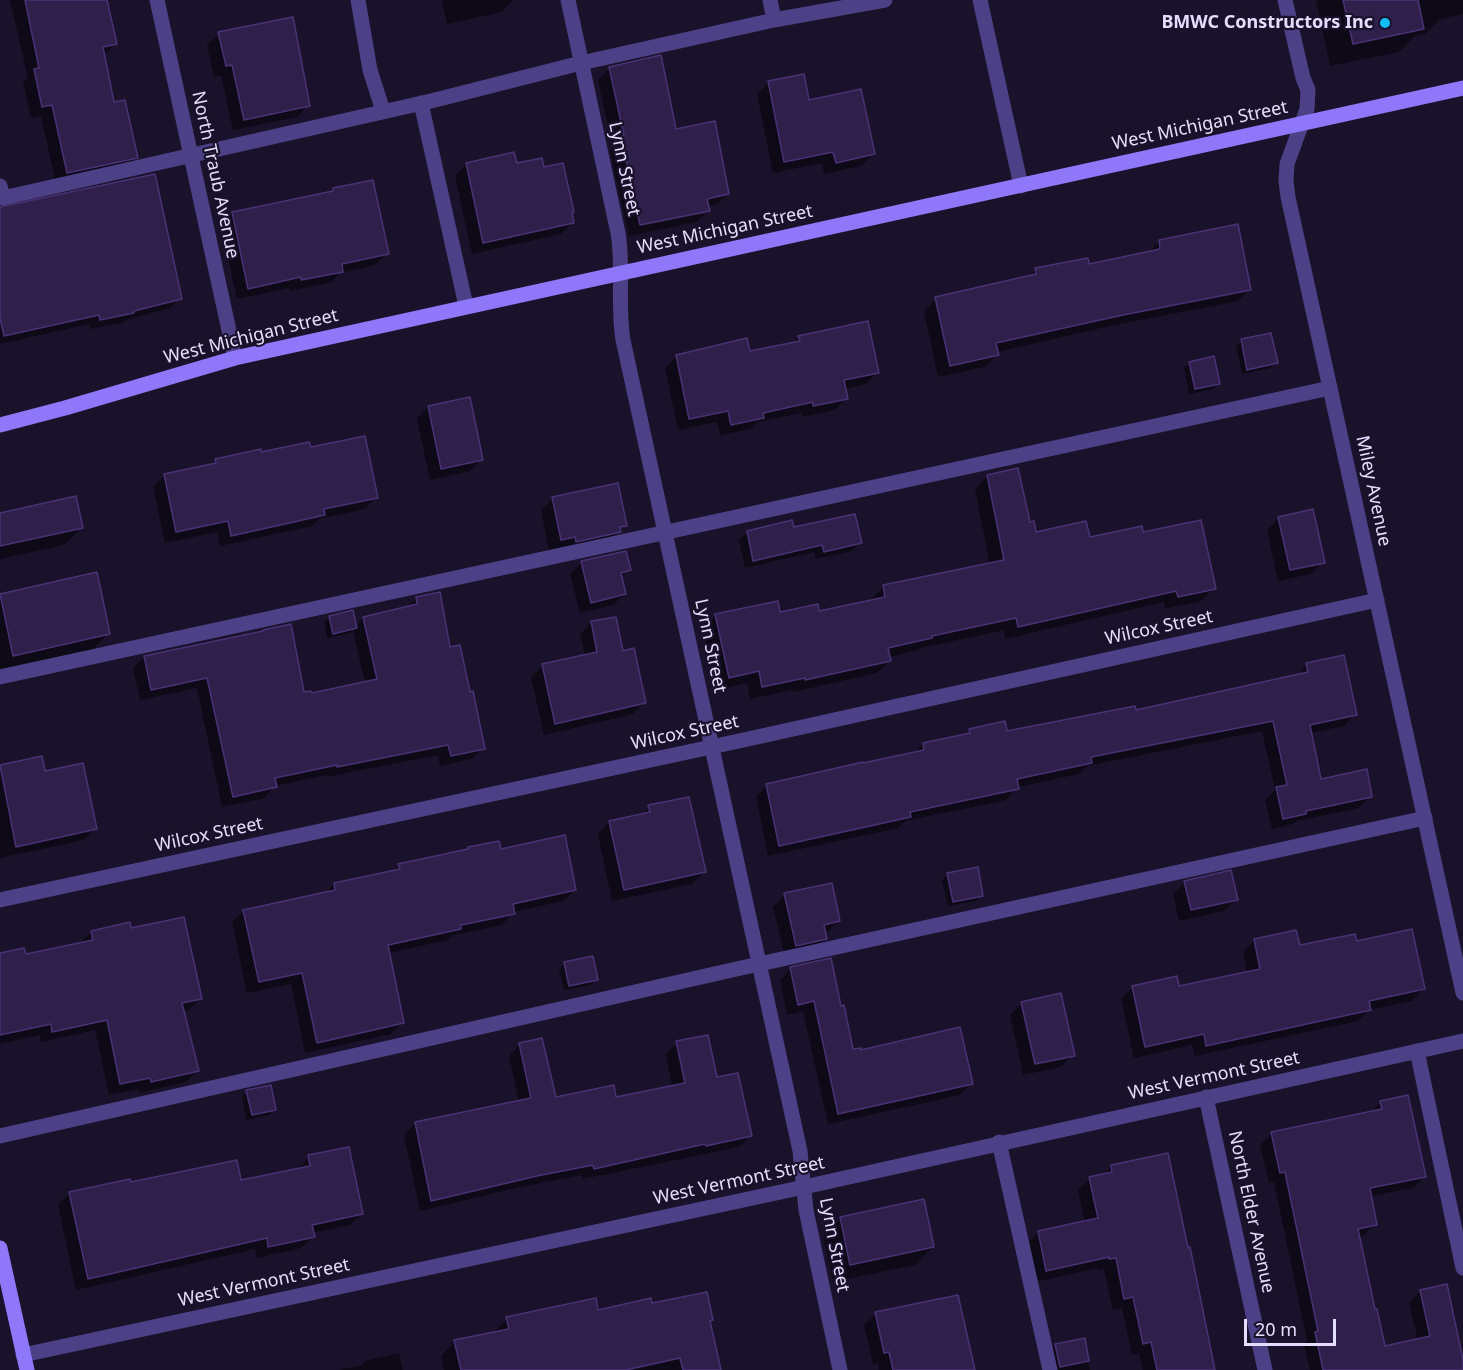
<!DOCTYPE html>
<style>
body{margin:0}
#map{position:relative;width:1463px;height:1370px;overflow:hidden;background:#1a122a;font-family:"Noto Sans",sans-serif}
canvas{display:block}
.scale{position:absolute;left:1244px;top:1319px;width:92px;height:27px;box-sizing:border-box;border:3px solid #e5ddfe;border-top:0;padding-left:8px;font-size:18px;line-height:21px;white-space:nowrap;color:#e5ddfe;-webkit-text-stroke:4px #1a122a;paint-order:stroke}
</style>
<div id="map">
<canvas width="1463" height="1370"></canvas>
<div class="scale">20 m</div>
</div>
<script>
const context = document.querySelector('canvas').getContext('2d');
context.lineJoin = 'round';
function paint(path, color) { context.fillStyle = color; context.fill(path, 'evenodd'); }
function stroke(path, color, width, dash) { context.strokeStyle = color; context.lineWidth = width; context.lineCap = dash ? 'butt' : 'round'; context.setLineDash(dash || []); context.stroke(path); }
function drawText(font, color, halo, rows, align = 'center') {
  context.font = font + ' "Noto Sans",sans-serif'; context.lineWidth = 4.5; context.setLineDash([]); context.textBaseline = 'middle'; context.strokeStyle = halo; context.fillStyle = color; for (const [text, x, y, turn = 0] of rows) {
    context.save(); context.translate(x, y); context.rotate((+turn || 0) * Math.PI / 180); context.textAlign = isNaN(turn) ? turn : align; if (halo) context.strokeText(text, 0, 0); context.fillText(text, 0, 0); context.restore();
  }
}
const shadow = new Path2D(`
 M10 0H102L115 44 103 56 113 104 136 157 124 169 56 184 41 116 31 118 23 82 28 78Z
 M442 0H513L502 12 447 24Z
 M1316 0H1463V14L1440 19 1425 34 1415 36 1399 52 1330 66Z
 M219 34 308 105 297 117 233 130 221 75 214 77 207 45Z
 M610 68 675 131 728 194 716 205 707 207 708 211 696 222 629 236 610 150 613 148 598 80Z
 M803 76 808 102 873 154 861 166 824 174 822 163 773 173 757 94 768 83Z
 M467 164 515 165 543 168 571 214 572 223 561 234 472 254 455 176Z
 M333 190 387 254 375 265 340 273 330 283 290 291 289 288 237 299 221 225 233 213 330 194Z
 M0 208 180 298 170 308 126 320 123 323 90 329 89 324 0 344Z
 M1159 242 1250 289 1238 301 1110 326 997 352V355L985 367 938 377 924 311 936 299 1028 277 1035 270 1088 265 1148 253Z
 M799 337 877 373 866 384 845 389 847 398 835 410 802 417 801 413 758 422 751 429 720 435 717 422 678 430 665 368 677 356 749 353 793 344Z
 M1241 341 1276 363 1271 368 1242 374 1236 346Z
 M1190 363 1219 383 1213 389 1189 394 1184 368Z
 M428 407 482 459 470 471 430 480 417 419Z
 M309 449 376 497 365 509 319 519 312 526 220 546 217 532 165 543 153 487 165 475 210 465 216 460Z
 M987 476 1035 534 1089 539 1142 534 1214 588 1201 601 1165 609 1164 602 1005 639 1004 630 921 648 918 650 889 657 890 661 877 673 793 692 792 690 750 699 747 683 716 690 703 628 715 616 777 602 779 614 818 613 871 602V599L883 587 990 565 975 489Z
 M553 498 625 526 608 543 549 551 541 510Z
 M0 514 82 527 64 545 0 559Z
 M1279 518 1323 562 1311 574 1278 581 1267 530Z
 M792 529 860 543 852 551 816 559 814 552 745 568 739 540 748 532Z
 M582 562 629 570 621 578 625 594 613 605 580 613 570 574Z
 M0 595 109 633 91 651 0 671Z
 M416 598 449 649 469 694 483 748 472 759 440 766 438 755 326 777V775L275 786 264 798 222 807 197 688 140 700 133 668 144 657 303 694H310L365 683 353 630 350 633 327 638 324 622 330 617 356 626 363 618 407 608Z
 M591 623 622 653 644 703 633 714 544 735 531 677 543 665 585 656 580 634Z
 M1307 665 1355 714 1344 726 1310 733 1320 781 1371 796 1359 808 1297 821 1293 824 1272 829 1265 800 1275 790 1262 731 1087 766 1079 774 1017 787 1006 800 905 821 898 828 768 856 756 797 767 785 913 754 923 744 964 736 969 730 1006 733 1135 712 1296 676Z
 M41 758 44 773 96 828 84 840 0 858V767Z
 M649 807 704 872 692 884 612 901 598 834 609 822 640 816Z
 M500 850 575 890 563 901 513 912 502 925 454 935 448 940 388 953 403 1022 391 1034 305 1053 291 984 247 993 232 922 244 911 325 894 334 884 393 872 399 866Z
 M948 874 982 895 976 901 948 906 942 880Z
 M1185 882 1236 900 1224 911 1179 921 1173 894Z
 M785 895 839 920 827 932 824 933 825 939 813 950 785 957 773 907Z
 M130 930 200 998 189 1010 183 1011 197 1071 186 1082 139 1093 138 1089 109 1095 95 1030 41 1042 40 1035 0 1044V955L24 956 80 943 92 932Z
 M1254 941 1299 947 1423 989 1412 1001 1369 1010 1358 1021 1195 1056 1192 1045 1134 1058 1121 999 1133 987 1178 988 1247 973 1243 952Z
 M591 958 596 979 591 985 564 990 559 969 564 964Z
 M791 969 852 1051H860L971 1084 960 1095 828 1124 803 1011 787 1015 780 980Z
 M1022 1003 1073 1055 1061 1067 1023 1075 1010 1015Z
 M677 1043 716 1079 750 1136 739 1147 583 1179 582 1175 525 1186 420 1211 404 1135 415 1124 519 1102 509 1056 520 1044 555 1099H615L672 1087 666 1054Z
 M247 1092 274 1109 269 1115 246 1120 242 1097Z
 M1381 1102 1424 1177 1413 1188 1370 1196 1376 1224 1364 1235 1358 1237 1374 1311 1384 1348 1418 1341 1409 1302 1421 1291 1463 1361V1370H1310L1304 1344 1307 1341 1274 1182 1269 1183 1260 1145 1272 1134 1370 1113Z
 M309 1157 362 1213 350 1225 312 1233 313 1237 301 1248 257 1258 255 1249 76 1290 58 1205 69 1194 129 1181 130 1184 240 1182 297 1170Z
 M1111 1167 1214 1370H1143L1139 1353 1132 1355 1122 1308 1113 1310 1104 1269 1098 1270V1268L1035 1282 1027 1244 1039 1232 1085 1223 1078 1190 1090 1179 1102 1176Z
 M841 1219 933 1247 915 1265 833 1282 823 1236Z
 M651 1305 712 1320 709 1322 720 1370H444L441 1356 455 1341 492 1334 507 1319Z
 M876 1314 973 1370H879L878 1363 873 1364 864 1325Z
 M1083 1339 1090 1370H1054L1050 1351 1056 1345Z
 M399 1353 403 1370H339L360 1366 365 1361Z`);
const building = new Path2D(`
 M25 0H107L117 44 103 47 114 102 125 100 138 158 67 173 52 105 42 107 34 69 39 68Z
 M1343 0H1418L1424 29 1353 44Z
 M293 17 310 106 244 120 232 65 226 66 218 32Z
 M661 55 676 129 715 121 729 194 707 199 710 211 640 225 621 137 624 136 609 67Z
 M804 74 809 100 861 89 875 154 836 163 833 152 784 162 768 81Z
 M514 152 517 163 542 158 544 167 563 163 574 212 572 213 574 223 483 243 466 163Z
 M155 174 182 299 134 311V313L100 320 99 315 4 336 0 318V207Z
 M373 180 389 254 342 264 343 272 301 280V277L248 289 232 212 333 191V188Z
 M1238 224 1251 290 1123 315 996 343 999 355 950 366 935 297 1036 274 1035 268 1088 258 1089 264 1160 249 1159 240Z
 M868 321 879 373 844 380 848 399 813 406V402L763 413 764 418 731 425 728 411 689 419 676 355 747 338 750 351 800 341 798 336Z
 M1271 333 1278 363 1247 370 1241 339Z
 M1214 356 1220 384 1195 389 1189 362Z
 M470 397 483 460 441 469 428 406Z
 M365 436 378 498 324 509 325 515 231 536 228 521 176 532 164 474 216 463 215 459 261 449V452L309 442 311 447Z
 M1018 468 1030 522 1034 521 1036 532 1086 521 1090 537 1142 526 1143 532 1201 520 1216 589 1178 597 1176 591 1018 627 1016 618 932 636V638L888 648 891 661 805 680V678L762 687 759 671 729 678 715 614 778 601 780 612 818 604 819 611 885 597 883 585 1004 560 987 475Z
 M618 483 627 526 620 527 621 532 576 542 575 537 561 540 552 497Z
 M76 496 83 528 0 546V513Z
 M1313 509 1325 563 1290 570 1278 517Z
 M855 514 862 543 824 552 822 545 753 561 747 531 792 520 794 527Z
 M626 551 631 570 621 573 626 594 591 603 581 561Z
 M97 572 110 634 13 656 0 594Z
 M440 592 450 647 460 645 470 692 473 691 485 749 451 756 448 745 337 767V765L275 778 277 787 233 797 207 678 151 690 144 656 263 631V630L291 624 304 692 311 691 312 693 377 679 363 617 417 604 416 597Z
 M353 610 357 628 333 634 329 616Z
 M616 617 623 651 634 648 646 703 555 724 542 664 597 652 591 621Z
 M1344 655 1357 715 1310 725 1321 779 1367 769 1372 797 1306 811V814L1283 819 1276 787 1287 785 1273 721 1091 757 1092 763 1017 779 1019 789 910 812 911 817 779 846 766 784 863 762V763L924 750 923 743 970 733 969 729 1005 721 1007 731 1135 706 1136 710 1308 672 1306 663Z
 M42 756 45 771 83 763 97 829 16 847 0 765Z
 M689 797 706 872 624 890 609 821 650 812 648 805Z
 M565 835 576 890 513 904 515 914 461 925V929L388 945 404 1023 317 1043 302 973 259 982 243 910 335 890 334 883 400 869 398 864 468 849V847L499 841 501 849Z
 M978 867 983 896 953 902 947 873Z
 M1231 870 1238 900 1191 910 1184 881Z
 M832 883 840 921 824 925 827 939 796 946 784 893Z
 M184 917 202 999 182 1003 199 1071 151 1082 150 1078 120 1084 107 1020 52 1032 51 1024 0 1035V953L24 948 26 954 93 940 91 931 130 922 131 928Z
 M1412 929 1425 989 1369 1001 1371 1010 1206 1046 1204 1034 1145 1047 1132 986 1177 976 1179 986 1260 969 1254 939 1296 930 1300 945 1355 934 1357 941Z
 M593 956 598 980 569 986 564 962Z
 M831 958 841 1006 844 1005 853 1049 861 1048V1050L960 1027 973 1084 838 1114 814 1001 798 1005 790 967Z
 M1061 993 1075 1056 1035 1064 1021 1002Z
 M708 1035 717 1077 738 1073 752 1136 706 1146 705 1144 594 1169 593 1165 537 1176 431 1201 415 1122 531 1098 519 1043 542 1038 556 1097 614 1085 616 1097 685 1083 676 1041Z
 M271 1085 276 1110 252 1115 246 1090Z
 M1408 1095 1426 1177 1370 1188 1377 1225 1358 1229 1375 1309H1377L1385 1346 1430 1336 1420 1290 1447 1284 1463 1360V1370H1323L1315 1332 1318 1331 1285 1172 1280 1173 1271 1132 1382 1109 1380 1101Z
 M349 1147 363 1214 312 1225 315 1237 268 1247 267 1238 88 1279 69 1192 130 1179 131 1182 237 1160 241 1180 310 1166 308 1155Z
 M1168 1153 1188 1248 1190 1247 1215 1370H1157L1151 1342 1143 1344 1133 1297 1124 1299 1116 1258 1109 1259V1257L1046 1271 1038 1231 1098 1218 1089 1177 1112 1172 1111 1165Z
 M924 1199 934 1247 850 1265 840 1217Z
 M707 1292 713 1320 710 1321 721 1370H683L680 1358 626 1370H461L454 1340 509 1329 506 1317 596 1298 598 1310 651 1298 652 1303Z
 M958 1295 975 1370H893L889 1352 884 1353 875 1312Z
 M1085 1338 1089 1361 1060 1367 1055 1344Z`);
const lane = new Path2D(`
 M358 0 370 70 383 111
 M770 0 774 20
 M421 103 466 306
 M0 186 3 198 431 101 581 63 774 20 885 0
 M0 677 1330 388
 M1417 1051 1463 1268
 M0 1136 732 970 1425 818
 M999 1142 1050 1370`);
const street = new Path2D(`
 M157 0 235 358
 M568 0 618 233C624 268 617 304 623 340L800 1151 806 1210 840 1370
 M980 0 1021 186
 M1285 0 1303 78 1308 90 1307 109 1287 164 1286 181 1288 197 1463 993
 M0 900 739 741 1377 600
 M1206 1097 1265 1370
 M23 1355 804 1187 1463 1041`);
const secondary = new Path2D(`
 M0 425 65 408 235 358 1463 88
 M0 1248 27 1370`);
const markers = [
 [1385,23,6,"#12bef5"]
];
const poiNames = [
 ["BMWC Constructors Inc",1373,23]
];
const streetNames = [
 ["West Michigan Street",1200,126,-12],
 ["Lynn Street",624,169,78],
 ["North Traub Avenue",215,175,78],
 ["West Michigan Street",725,230,-12],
 ["West Michigan Street",251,337,-14],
 ["Miley Avenue",1373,491,78],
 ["Wilcox Street",1159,628,-12],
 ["Lynn Street",710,646,78],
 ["Wilcox Street",685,733,-12],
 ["Wilcox Street",209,835,-12],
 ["West Vermont Street",1214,1076,-12],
 ["West Vermont Street",739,1181,-12],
 ["North Elder Avenue",1251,1212,78],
 ["Lynn Street",834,1245,79],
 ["West Vermont Street",264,1283,-12]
];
paint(shadow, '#0007');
paint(building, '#2e1f4b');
stroke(building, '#493275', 1.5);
stroke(lane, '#4c4087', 15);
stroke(street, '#4c4087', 15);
stroke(secondary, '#8e78f9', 15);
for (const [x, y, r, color] of markers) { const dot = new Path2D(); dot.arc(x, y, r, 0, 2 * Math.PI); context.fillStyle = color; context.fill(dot); stroke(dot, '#1a122a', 2); }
drawText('bold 18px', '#e5ddfe', '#1a122a', poiNames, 'right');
drawText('18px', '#e5ddfe', '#1a122a', streetNames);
</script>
